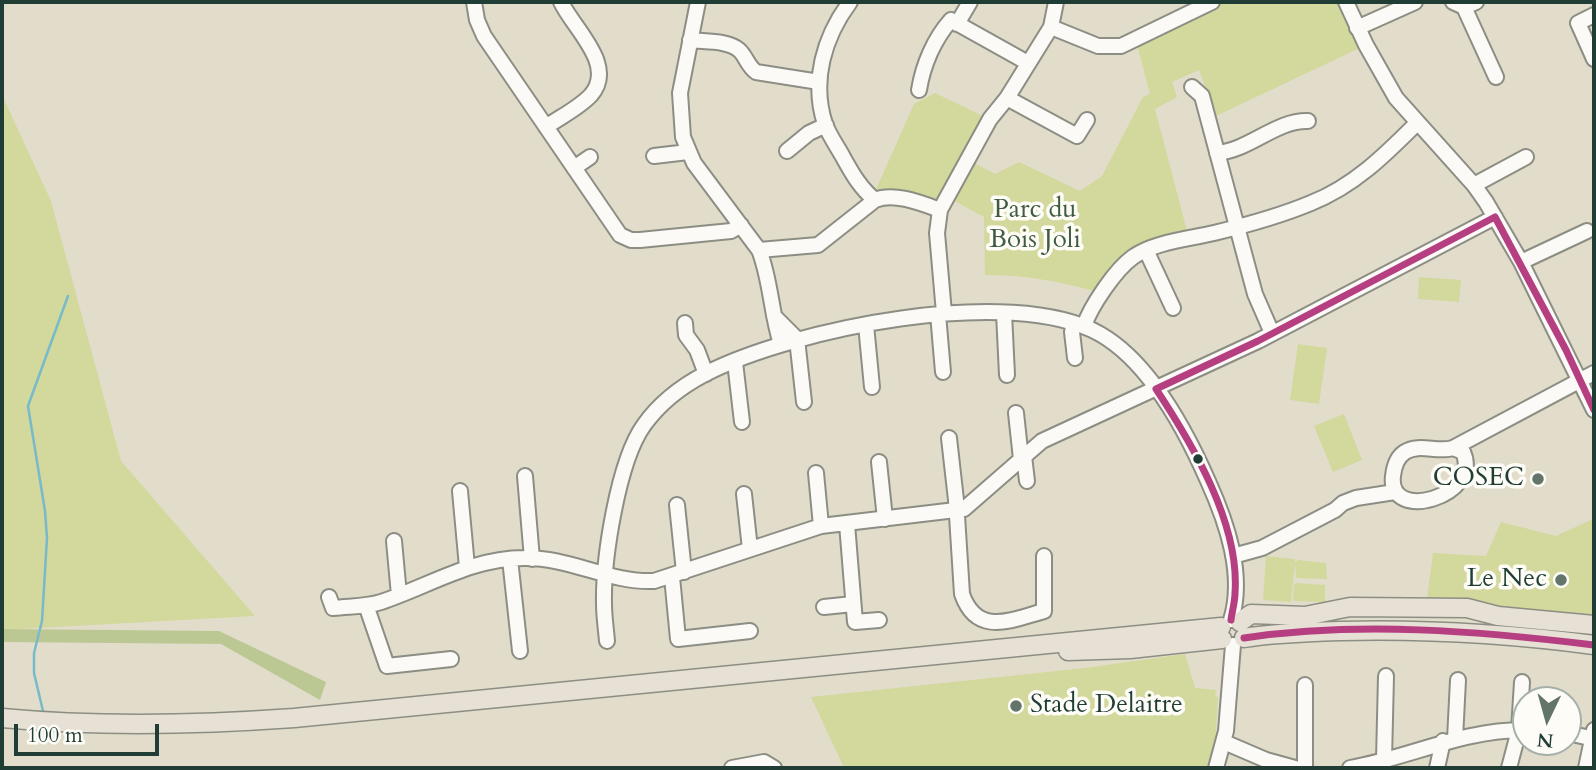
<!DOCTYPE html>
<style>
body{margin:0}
#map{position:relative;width:1596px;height:770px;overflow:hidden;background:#e2ddcb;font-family:Cardo,serif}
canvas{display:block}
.frame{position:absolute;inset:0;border:4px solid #1f3d34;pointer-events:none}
.north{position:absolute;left:1512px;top:686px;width:70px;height:70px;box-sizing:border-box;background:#fdfcf7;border:2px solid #a4b0a9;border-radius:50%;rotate:185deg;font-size:19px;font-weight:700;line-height:28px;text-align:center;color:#1f3d34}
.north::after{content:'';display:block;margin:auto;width:24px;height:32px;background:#637569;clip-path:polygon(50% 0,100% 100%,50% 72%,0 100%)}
.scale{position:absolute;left:14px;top:724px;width:145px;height:32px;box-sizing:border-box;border:4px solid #1f3d34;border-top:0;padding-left:9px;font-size:21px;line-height:24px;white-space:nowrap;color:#1f3d34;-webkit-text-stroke:5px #fdfcf7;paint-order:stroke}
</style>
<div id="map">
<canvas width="1596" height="770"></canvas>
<div class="frame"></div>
<div class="north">N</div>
<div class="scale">100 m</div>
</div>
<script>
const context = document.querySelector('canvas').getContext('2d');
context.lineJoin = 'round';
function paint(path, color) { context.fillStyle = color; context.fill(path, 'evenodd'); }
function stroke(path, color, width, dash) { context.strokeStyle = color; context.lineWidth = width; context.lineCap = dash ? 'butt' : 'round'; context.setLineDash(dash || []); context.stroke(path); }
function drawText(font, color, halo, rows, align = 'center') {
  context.font = font + ' Cardo,serif'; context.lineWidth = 7; context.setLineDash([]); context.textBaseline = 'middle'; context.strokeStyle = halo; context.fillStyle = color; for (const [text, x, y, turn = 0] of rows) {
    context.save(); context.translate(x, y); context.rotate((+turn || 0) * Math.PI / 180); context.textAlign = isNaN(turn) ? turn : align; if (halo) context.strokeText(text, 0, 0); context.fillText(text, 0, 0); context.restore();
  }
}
const green = new Path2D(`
 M1212 2H1346L1366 45 1216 116 1199 70 1172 82 1177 97 1155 109 1188 235 1143 247 1097 292C1059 281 1025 275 985 275L984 217 947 197 943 202 875 200 877 187 914 104 935 93 985 117 969 160 995 174 1019 162 1080 191 1102 176 1143 97 1150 94 1136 41Z
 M2 95 51 201 121 461 255 616 2 630Z
 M1419 277 1461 280 1459 302 1418 299Z
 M1298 344 1327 348 1319 404 1290 400Z
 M1344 414 1362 460 1333 472 1314 426Z
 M1593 491H1594V620L1506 609 1480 601 1427 599 1433 553 1486 556 1501 522 1556 536 1593 519Z
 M1266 556 1295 559V563L1298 560 1326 563 1327 579 1296 578 1295 563 1291 602 1263 600Z
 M1296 583 1325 585V602L1295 601 1293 599 1294 585Z
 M1185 654 1195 688 1216 690 1215 696 1218 697 1215 746 1208 768H844L811 697 1085 668Z`);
const forest = new Path2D(`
 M2 629 219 631 326 682 320 700 221 644 2 642Z`);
const stream = new Path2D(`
 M43 711 34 673V653L42 621 47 538 45 511 28 406 68 296`);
const minor = new Path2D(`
 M474 2 477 20 484 36 620 235 631 240H640L731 231 741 225
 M698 2 680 93 683 137 694 163 759 250C771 280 771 314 781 344
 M850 2C824 37 811 81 825 124 829 135 837 146 843 157 852 173 860 188 875 200
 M1346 2 1366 45 1396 98 1474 185 1486 202 1521 262 1594 410
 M1453 2 1464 7 1476 2
 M1464 7 1496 77
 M1594 15 1578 23 1594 59
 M957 24 970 2
 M1051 27 1098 46H1121L1212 2
 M1357 28 1415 2
 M690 40C704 42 728 40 739 50 746 56 747 65 756 72L819 82
 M1192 87 1202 96 1255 294 1272 333
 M919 90C923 65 934 39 951 20L1028 63
 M1007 98 1077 136 1087 120
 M546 127C560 117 579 108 591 95 617 65 573 28 561 2
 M787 151 809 133 826 125
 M1217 153C1250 150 1276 120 1308 121
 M654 156 688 152
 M574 168 590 157
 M1474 185 1526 157
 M759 250 818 245 875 200C894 192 921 203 940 210
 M1146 250 1173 308
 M1521 262 1587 231
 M944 313 937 233 940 210 990 119 1007 98 1051 27 1056 2
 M1004 313 1007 375
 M938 314 943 372
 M774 316 797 339 804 402
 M685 323 686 335 697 350 706 374
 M1074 323 1072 332 1075 358
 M866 325 872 387
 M1084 326C1091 306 1115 270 1133 257 1154 242 1189 239 1214 233 1247 225 1280 216 1311 203 1354 186 1385 155 1417 123
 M735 362 742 422
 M1016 413 1021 459
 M949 438 956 500 962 594C977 637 1011 620 1044 611V556
 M1453 448 1463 452C1483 496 1387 524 1393 476 1394 467 1397 457 1405 452 1419 443 1438 453 1453 448L1594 373
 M1024 456 1027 481
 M879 462 885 519
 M816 473 821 526
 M525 476 532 559
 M460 491 467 567
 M744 494 750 549
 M677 505 684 572
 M847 524 855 622 879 620
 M394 541 399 595
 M1233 556 1262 548 1335 510 1343 503 1356 498 1395 492
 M510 559 520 651
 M672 577 678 639 750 631
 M329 597 333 608C349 606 366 607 381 602 429 586 472 558 524 558 569 557 610 583 654 581L821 526 964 509 1042 441 1258 341 1495 217
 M366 605 387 666 451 659
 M824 607 853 604
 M607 641C606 629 604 616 604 604 603 559 618 461 644 425 659 404 682 386 705 374 792 329 1011 284 1100 334 1149 362 1186 431 1208 481 1227 523 1245 575 1231 620
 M1568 733 1594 739
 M1455 739 1458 680
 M1224 742 1266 760 1295 768
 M1384 760 1386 676
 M732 768 764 762 774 768
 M1216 768 1226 731 1233 645
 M1305 768V685
 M1350 768C1409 758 1464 729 1526 730
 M1437 768 1443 741
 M1509 768 1519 730 1522 682
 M1586 768 1594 730`);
const major = new Path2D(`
 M1240 622 1251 614 1305 616 1350 607 1467 608 1498 616 1594 625
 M1244 638C1275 633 1309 632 1341 631 1426 629 1510 634 1594 645
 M1068 651 1130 649 1222 639
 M2 718C99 727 196 725 294 718L1221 627`);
const bus1 = new Path2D(`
 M1231 620C1232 611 1235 602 1235 593 1240 524 1193 445 1156 389L1258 341 1495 217 1566 350 1594 410
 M1244 638C1359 621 1479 631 1594 645`);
const markers = [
 [1198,459,6,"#1f3d34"],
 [1538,479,7,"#637569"],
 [1561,580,7,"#637569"],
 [1016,706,7,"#637569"]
];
const parkNames = [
 ["Parc du",1035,211],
 ["Bois Joli",1035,241]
];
const poiNames = [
 ["COSEC",1524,479],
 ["Le Nec",1547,580],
 ["Stade Delaitre",1030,706,"left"]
];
paint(green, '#d3d89c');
paint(forest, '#bcc894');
stroke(stream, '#78baca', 2.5);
stroke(minor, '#8c8e84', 18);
stroke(major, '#8c8e84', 21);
stroke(minor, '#fbfaf7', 14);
stroke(major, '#e7e0d4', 18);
stroke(bus1, '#b63f82', 7);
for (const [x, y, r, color] of markers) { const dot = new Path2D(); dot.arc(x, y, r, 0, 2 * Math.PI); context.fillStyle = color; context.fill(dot); stroke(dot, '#fdfcf7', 2.5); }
drawText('26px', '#405b41', '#fdfcf7', parkNames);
drawText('26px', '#1f3d34', '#fdfcf7', poiNames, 'right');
</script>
